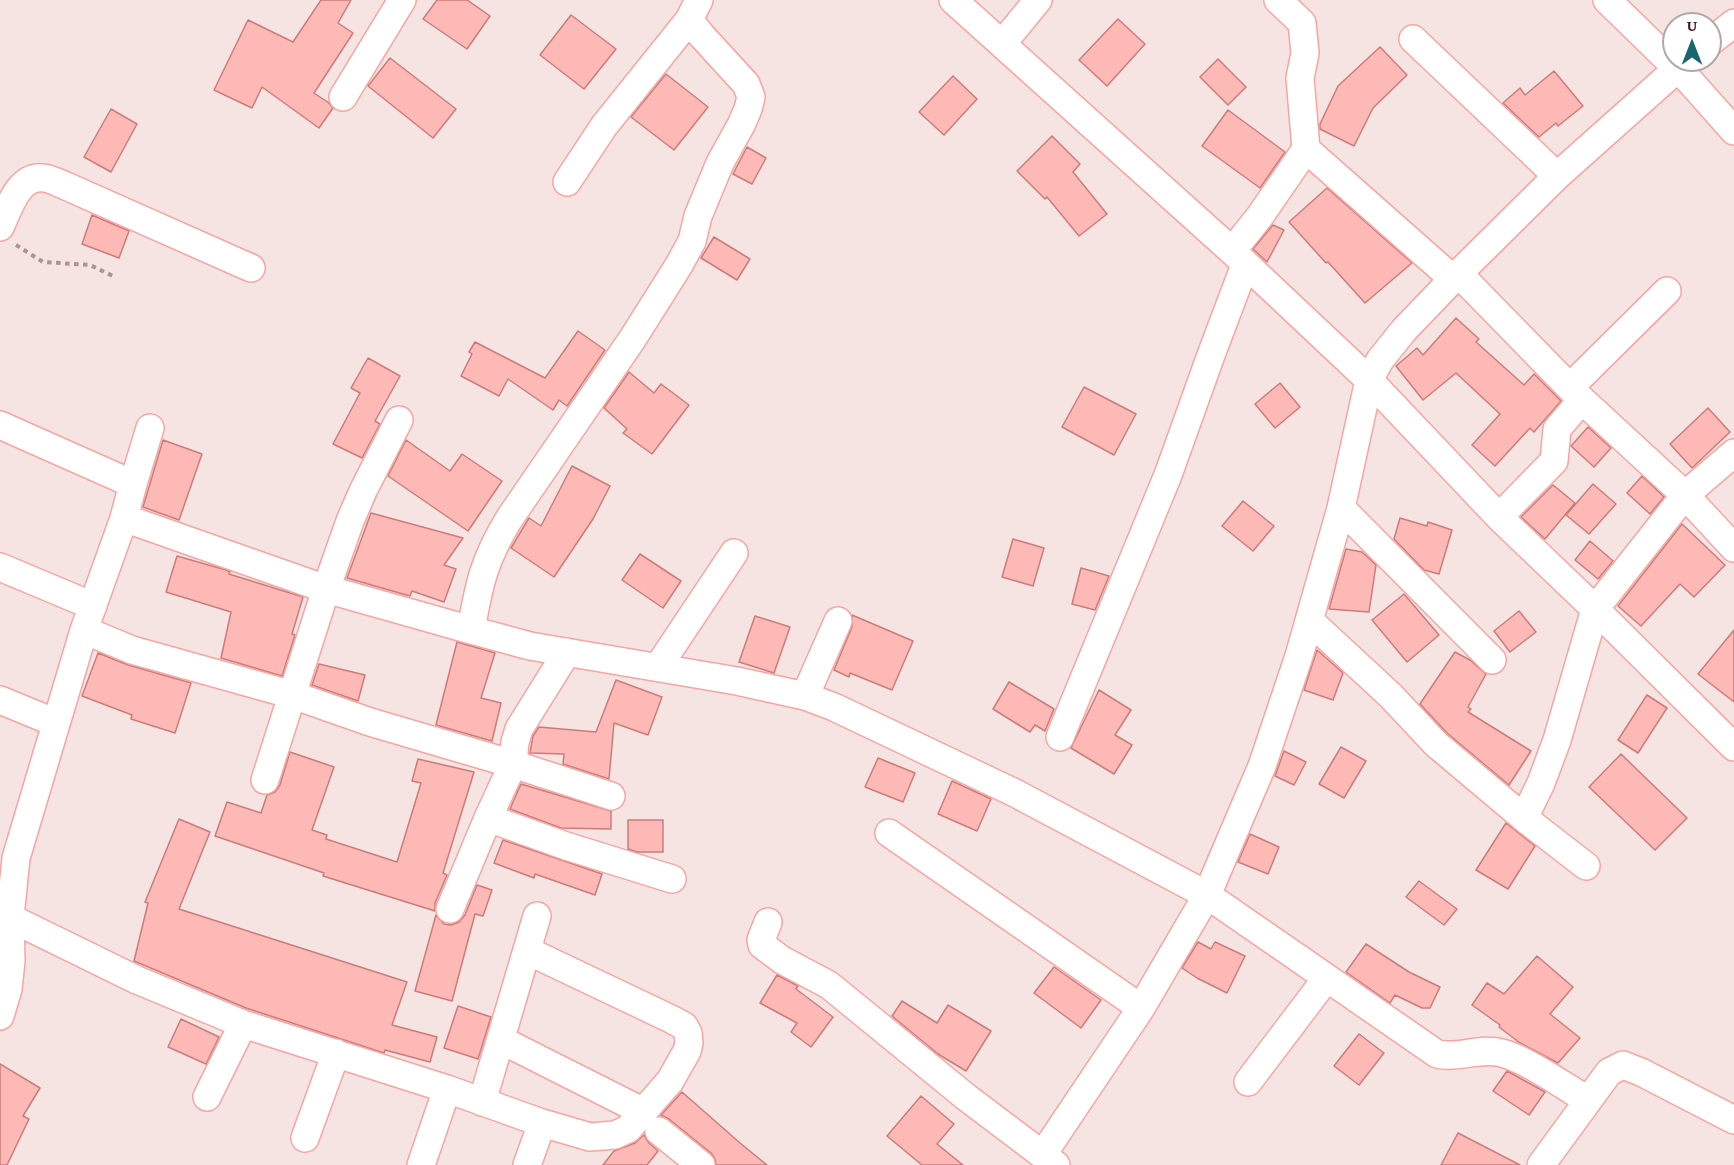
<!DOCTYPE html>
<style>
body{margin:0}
#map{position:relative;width:1734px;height:1165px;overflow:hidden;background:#f6e4e3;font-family:"Crimson Pro",serif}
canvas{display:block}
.north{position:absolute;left:1662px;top:12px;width:60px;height:60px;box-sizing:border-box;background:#fff;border:2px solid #b3a6a6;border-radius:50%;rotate:0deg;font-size:16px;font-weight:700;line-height:24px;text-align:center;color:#412120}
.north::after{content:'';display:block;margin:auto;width:21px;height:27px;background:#19676c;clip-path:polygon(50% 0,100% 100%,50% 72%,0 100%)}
</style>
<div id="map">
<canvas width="1734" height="1165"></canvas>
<div class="north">U</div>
</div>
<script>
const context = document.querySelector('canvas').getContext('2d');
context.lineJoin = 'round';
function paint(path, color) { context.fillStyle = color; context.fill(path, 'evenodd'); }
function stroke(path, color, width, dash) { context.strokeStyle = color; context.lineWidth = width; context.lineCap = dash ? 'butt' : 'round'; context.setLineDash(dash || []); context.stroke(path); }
const building = new Path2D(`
 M321 0H351L338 23 353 33 314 93 329 103 333 108 319 128 262 87 252 108 214 90 248 20 293 42Z
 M437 0H467L490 16 467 49 423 19Z
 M571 15 616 49 584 89 540 55Z
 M1118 19 1145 44 1107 86 1079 60Z
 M1380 47 1407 75 1373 108 1354 146 1320 129V124L1338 86Z
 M390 58 456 109 433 138 368 86Z
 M1218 59 1246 87 1228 105 1200 77Z
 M1554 71 1583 106 1558 126 1556 123 1539 137 1503 103 1520 88 1525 95Z
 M666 74 708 107 674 150 631 117Z
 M953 76 977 99 944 135 919 112Z
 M111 109 137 124 111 172 84 157Z
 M1228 110 1285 152 1260 188 1202 146Z
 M1052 136 1080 164 1073 172 1107 214 1079 236 1047 197 1045 199 1017 171Z
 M747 147 766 158 752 184 733 174Z
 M1327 188 1412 263 1365 303 1328 262 1326 263 1289 222Z
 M92 215 129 231 119 258 82 244Z
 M1273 225 1284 230 1267 262 1253 249Z
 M714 237 750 259 737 280 701 258Z
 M1456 318 1479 339 1476 342 1524 385 1534 374 1561 401 1534 432 1530 428 1495 466 1472 445 1500 414 1456 373 1423 400 1396 366 1417 348 1423 355Z
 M578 331 605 350 567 406 559 400 553 410 508 379 499 396 461 376 472 354 469 352 475 342 545 378Z
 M368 358 400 376 375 421 380 424 362 458 333 444 360 393 351 388Z
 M629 372 654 393 661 384 689 405 652 454 623 433 627 429 604 408Z
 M1280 383 1300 407 1275 428 1255 404Z
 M1084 387 1136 414 1114 455 1062 427Z
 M1708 408 1730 432 1692 468 1670 444Z
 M1588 427 1611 448 1594 467 1571 446Z
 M163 440 202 454 179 520 143 507Z
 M406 440 450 471 462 454 502 481 468 531 388 476Z
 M572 466 610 486 593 519 554 577 511 548 529 518 541 526Z
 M1642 476 1664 497 1650 514 1627 493Z
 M1593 484 1616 504 1589 534 1566 515Z
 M1553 485 1575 503 1545 539 1521 517Z
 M1243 501 1274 526 1253 551 1222 526Z
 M371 513 463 538 444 565 456 569 444 602 412 591 410 596 347 578Z
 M1400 518 1427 526 1428 522 1452 530 1439 574 1424 570 1394 539Z
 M1682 524 1725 565 1694 597 1680 584 1641 626 1618 606Z
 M1013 539 1044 548 1033 586 1002 577Z
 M1590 541 1613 561 1598 579 1575 560Z
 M1346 549 1362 552 1376 565 1369 612 1329 609Z
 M640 554 681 581 663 608 622 580Z
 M177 556 226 570 230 572 229 574 303 597 292 634 295 635 282 676 221 658 231 612 166 592Z
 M1081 568 1109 576 1095 610 1072 604Z
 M1404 594 1439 635 1407 662 1372 620Z
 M1519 611 1536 632 1510 652 1494 631Z
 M852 615 913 641 892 690 850 673 849 677 834 670 852 627Z
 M755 616 790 627 774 673 739 662Z
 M1734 630V702L1698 674Z
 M457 642 495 653 481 698 501 703 492 741 436 725Z
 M1317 650 1343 673 1333 700 1304 690Z
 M1455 652 1470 660 1486 674 1468 707 1471 709 1468 712 1531 751 1509 785 1447 733 1420 704Z
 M98 653 128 665 191 683 175 733 131 719 132 715 82 696Z
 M319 664 365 675 358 701 312 685Z
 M616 680 662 697 648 735 614 723 609 779 563 764 564 754 530 753 533 736 539 727 596 732Z
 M1009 682 1054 709 1045 731 1035 725 1030 732 993 709Z
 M1099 690 1131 710 1115 735 1132 745 1114 774 1071 748Z
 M1647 695 1667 708 1638 753 1618 740Z
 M1341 747 1366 761 1344 798 1319 784Z
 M1284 751 1306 762 1294 785 1275 776Z
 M290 752 334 767 312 830 327 835 326 839 397 862 421 783 412 781 418 759 474 772 443 873 447 875 435 903V911L323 876 324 873 215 836 227 802 261 813 267 795 275 792 280 785Z
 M1621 754 1687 818 1655 850 1589 787Z
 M878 758 915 773 903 802 865 787Z
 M952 781 991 799 977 831 938 814Z
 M521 784 611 811V829L561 828 510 809Z
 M179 819 210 832 179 909 407 982 392 1025 437 1037 430 1062 385 1050 384 1053 246 1008 134 961 148 903 145 902Z
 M628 820H663V852H637L628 849Z
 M1506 823 1535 846 1508 889 1476 870Z
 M1250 834 1279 847 1268 874 1238 862Z
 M503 840 602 874 595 895 535 874 534 878 494 863Z
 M1419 881 1457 909 1444 925 1406 897Z
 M477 885 492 890 483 916 475 914 452 1001 415 991 436 915 444 924 451 925 459 922 465 915Z
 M1198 942 1211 949 1215 942 1245 956 1227 993 1197 978 1182 968Z
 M1366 944 1409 972 1440 987 1430 1008H1422L1395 995 1390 1003 1346 972Z
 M1537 956 1573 987 1550 1014 1580 1038 1558 1063 1520 1043 1499 1027 1500 1025 1472 1005 1487 983 1504 994Z
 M1054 967 1101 1000 1081 1028 1034 993Z
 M777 975 798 986 796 989 833 1017 811 1047 791 1032 797 1023 760 1003Z
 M902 1001 937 1023 948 1005 991 1031 966 1071 938 1054 892 1016Z
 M458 1006 491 1017 478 1059 444 1048Z
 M181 1019 219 1037 206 1064 168 1047Z
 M1359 1034 1384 1053 1359 1085 1334 1066Z
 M0 1064 40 1088 23 1116 29 1119 7 1165H0Z
 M1507 1071 1545 1092 1529 1115 1493 1091Z
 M682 1092 740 1143 767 1165H716L715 1159 711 1153 669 1119 661 1115Z
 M921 1096 954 1124 937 1144 963 1165H922L887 1136Z
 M1458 1133 1520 1165H1441Z
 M644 1135 649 1143 658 1151 647 1165H603L614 1151 635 1143Z`);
const path = new Path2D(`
 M16 245 43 262 90 265 115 277`);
const minor = new Path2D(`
 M953 0 1232 251 1369 380 1499 517 1595 609 1734 747
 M1607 0 1688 79 1734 131
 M1413 39 1557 176
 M1710 42 1734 23
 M1002 44 1038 0
 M343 97 402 0
 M1306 149 1453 279
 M567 182 604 126 689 20 699 0
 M0 227C9 209 18 174 44 178 51 179 59 183 66 186L251 268
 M1232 251 1260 216 1306 149 1300 78 1305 53 1302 23 1278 0
 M1459 274 1582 400 1685 495 1734 548
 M1570 387 1667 291
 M0 425 133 484 124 518 84 630 16 858 10 917 11 961 8 989 0 1016
 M133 484 150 428
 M1341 508 1492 660
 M1499 517 1554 461 1557 429 1582 400
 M124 518 326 589 471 630 530 646 737 681 805 696 834 707 1015 793 1207 895 1262 766 1299 656 1341 508 1369 380 1380 360 1404 330 1453 279 1557 176 1687 60
 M0 567 93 606
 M1310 621 1391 696 1436 744 1524 818 1586 866
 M84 630 132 650 293 695 370 722 513 764 611 796
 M471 630C479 584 484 560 509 519L633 338 679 265 692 241 698 216 720 163 741 125 748 109 751 97 746 84 702 36 689 20
 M658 667 734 553
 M805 696 838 621
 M0 700 56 723
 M1060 737 1168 475 1211 355 1245 265
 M265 780 326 589 350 521 363 491 399 420
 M488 818 566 846 672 879
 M1524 818 1541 783 1557 740 1595 609 1685 495 1734 453
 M889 833 1141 1008
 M450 909 488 818 513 764 515 742 519 729 567 652
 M0 913 137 980 243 1024 447 1089 542 1123 590 1137 615 1135 628 1129 670 1081 687 1051 689 1043 688 1033 684 1026 671 1019 528 951
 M768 922 761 940 762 945 782 960 829 985 966 1097 1056 1165
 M501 1040 642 1111
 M1248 1082 1326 979
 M207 1097 243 1024
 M482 1102 537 916
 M659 1131 701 1165
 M305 1138 336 1053
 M1043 1154 1141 1008 1207 895 1437 1054C1458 1059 1480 1047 1502 1053 1526 1059 1565 1087 1588 1100
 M421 1165 447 1089
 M527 1165 542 1123
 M1541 1165 1609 1072 1623 1065 1641 1072 1734 1120`);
paint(building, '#fdb9b6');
stroke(building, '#cb7c7a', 1.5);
stroke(minor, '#f8a4a1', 30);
stroke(path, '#ac9493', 4, [4.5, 4.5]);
stroke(minor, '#fff', 27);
</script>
